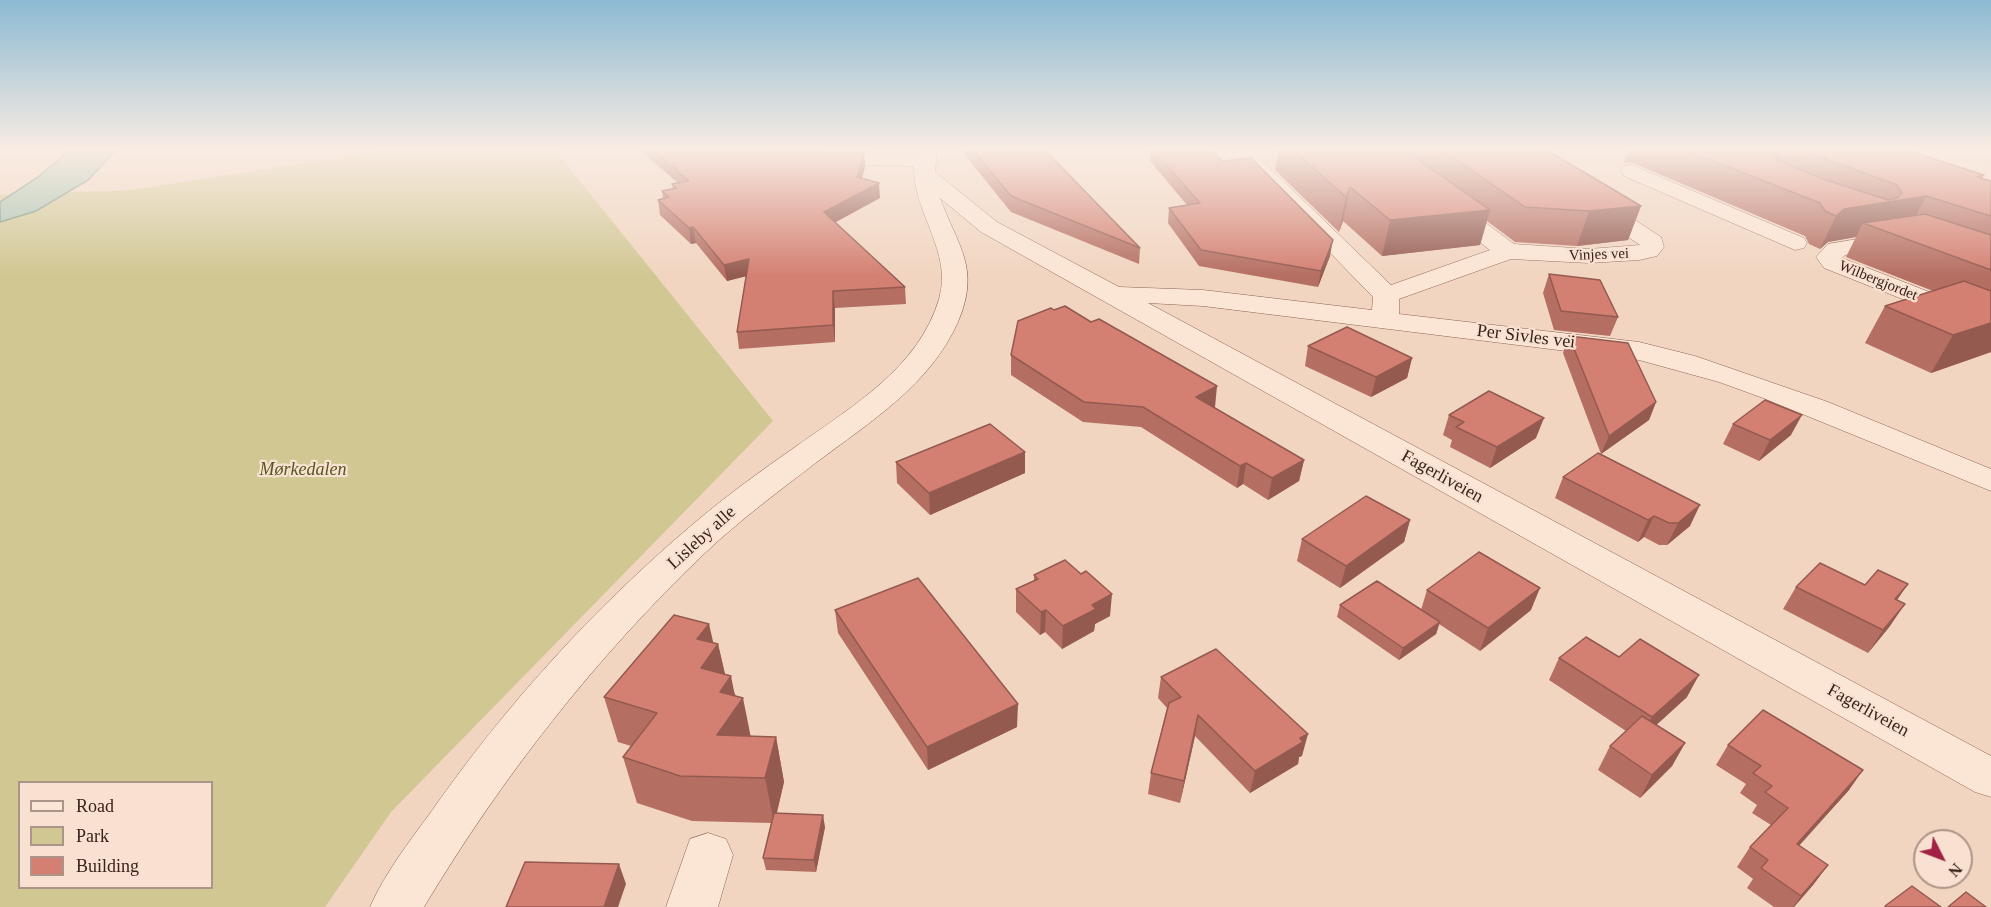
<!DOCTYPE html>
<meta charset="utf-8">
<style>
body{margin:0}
#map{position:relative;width:1991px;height:907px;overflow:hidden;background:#f1d5c0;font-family:"Times New Roman",serif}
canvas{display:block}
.legend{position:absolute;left:18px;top:781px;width:195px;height:108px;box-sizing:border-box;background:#f8e1d0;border:2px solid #ac9588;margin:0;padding:8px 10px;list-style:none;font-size:18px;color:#3a221c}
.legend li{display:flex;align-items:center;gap:12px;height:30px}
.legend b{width:30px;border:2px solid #ac9588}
.north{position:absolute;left:1913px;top:829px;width:60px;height:60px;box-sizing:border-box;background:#f8e1d0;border:2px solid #ac9588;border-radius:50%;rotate:132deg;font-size:16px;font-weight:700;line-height:24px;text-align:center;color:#3a221c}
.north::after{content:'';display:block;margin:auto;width:21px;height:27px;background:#a02145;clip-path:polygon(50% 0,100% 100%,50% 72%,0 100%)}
</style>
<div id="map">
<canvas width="1991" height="907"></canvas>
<ul class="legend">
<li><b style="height:8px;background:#fbe5d4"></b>Road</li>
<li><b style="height:16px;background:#d0c793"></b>Park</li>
<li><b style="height:16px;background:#d38072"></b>Building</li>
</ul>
<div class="north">N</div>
</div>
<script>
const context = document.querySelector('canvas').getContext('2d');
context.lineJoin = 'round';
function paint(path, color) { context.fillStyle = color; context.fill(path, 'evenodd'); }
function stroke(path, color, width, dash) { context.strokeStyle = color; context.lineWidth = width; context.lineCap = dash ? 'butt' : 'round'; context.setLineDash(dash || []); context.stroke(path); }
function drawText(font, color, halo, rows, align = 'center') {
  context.font = font + ' "Times New Roman",serif'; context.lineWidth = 4.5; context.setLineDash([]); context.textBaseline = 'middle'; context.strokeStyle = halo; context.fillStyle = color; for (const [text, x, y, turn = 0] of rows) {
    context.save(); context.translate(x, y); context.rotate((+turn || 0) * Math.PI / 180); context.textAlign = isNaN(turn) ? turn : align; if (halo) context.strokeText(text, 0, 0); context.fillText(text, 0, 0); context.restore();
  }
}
const green = new Path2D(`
 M393 149H554L773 421 391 812 325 907H0V195L132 190ZM20 782H212V888H20Z`);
const water = new Path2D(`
 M71 149H117L88 180 36 211 0 222V202L38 177Z`);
const minor = new Path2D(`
 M721 149 916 154 917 149H937L935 172 997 222 1119 287 1203 290 1372 310 1373 297 1229 149H1250L1391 285 1490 250 1390 174 1372 149H1393L1406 164 1514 244 1589 249 1640 245 1587 209 1584 204 1587 199 1595 197 1603 199 1661 237 1664 247 1657 256 1639 260 1589 263 1511 259 1399 299V314L1639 342 1695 356 1828 402 1991 469V491L1763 398 1719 382 1639 360 1203 306 1148 303 1991 756V797L1975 792 981 232 940 198C958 247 981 268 958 322 930 385 870 422 817 462 779 491 740 520 705 553 595 658 502 777 424 907H370C385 873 409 842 431 812 505 706 594 608 692 525 726 496 762 470 798 445 853 406 919 367 939 299 953 251 913 214 914 166L776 163 724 153Z
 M1632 165 1804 238 1807 243 1804 248 1795 250 1624 176 1621 171 1624 166Z
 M1894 233 1903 235 1906 240 1903 245 1845 255 1842 258 1991 316V334L1824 268 1816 257 1828 244Z
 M708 833 726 839 733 855 718 907H666L690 839Z`);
const wall = new Path2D(`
 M643 149H762L774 151 864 153 865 167 862 179 880 198 835 222 905 287 906 304 835 308V342L739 349 737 332 746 276 727 281 696 243 691 244 660 215 658 200 663 199 662 191 673 189 672 184 678 183 644 154Z
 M799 149H869V151Z
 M964 149H1015V151L1140 248 1139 264 1011 212 964 154Z
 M1150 149H1209L1222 161 1330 256 1318 287 1199 266 1168 223 1169 208 1187 205 1150 161 1151 150Z
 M1279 149H1403L1407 152 1408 149H1545L1641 206 1628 240 1577 246 1515 242 1487 221 1480 245 1382 256 1343 221 1339 232 1275 170Z
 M1629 149H1903L1984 175 1982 179 1991 181V352L1931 373 1865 343 1885 306 1933 291 1846 257 1856 237 1828 242 1820 249 1809 244 1805 236 1633 163H1624Z
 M1549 274 1618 317 1610 336 1554 330 1543 293Z
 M1054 310 1215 407H1213L1304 460 1299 481 1268 500 1243 484 1237 488 1141 427 1083 422 1011 375V355Z
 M1569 336 1656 402 1649 420 1601 454 1563 353Z
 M1308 346 1412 358 1407 378 1371 397 1305 366Z
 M1449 415 1536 438 1490 468 1450 447 1452 440 1443 435Z
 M1733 424 1791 435 1759 461 1723 444Z
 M1025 452V473L930 515 897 483 896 462Z
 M1563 477 1690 526 1667 545H1659L1644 537 1638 542 1555 498Z
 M1410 520 1404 542 1340 588 1297 561 1302 539Z
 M1034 575 1110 616 1095 624 1094 631 1062 649 1045 632 1040 635 1016 612V589L1034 581Z
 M1796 587 1897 600 1890 626 1868 653 1783 609Z
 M1427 590 1531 610 1480 651 1439 624 1436 634 1399 660 1337 617 1340 605 1421 610Z
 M835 610 1017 727 928 770 838 633Z
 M713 643 718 644 725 674 736 696 750 736 776 737 784 782 777 813 825 827 816 872 766 870 763 858 771 823 692 821 637 803 623 757 631 746 618 742 604 697Z
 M1619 657 1687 697 1656 725 1685 743 1672 766 1640 798 1598 770 1610 746 1626 731 1549 680 1559 658Z
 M1161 677 1302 756 1299 757 1298 764 1250 793 1195 736 1180 803 1148 794 1151 773 1167 708 1158 698Z
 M1728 745 1849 790 1799 846 1828 865 1813 885 1794 907H1774L1747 888 1753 879 1737 867 1750 847 1771 825 1752 813 1757 805 1740 793 1746 784 1716 765Z`);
const shadedWall = new Path2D(`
 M1775 149H1784L1773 175 1772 152Z
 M864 153 865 167 858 192 857 177Z
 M879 183 880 198 825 228 824 212Z
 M1350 187 1343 221 1339 232 1346 197Z
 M1926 196 1909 229 1863 223 1856 237 1828 242 1820 249 1836 216 1844 209Z
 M1641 206 1628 240 1577 246 1589 211Z
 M1490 210 1480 245 1382 256 1390 220Z
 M693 227 696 243 691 244 689 228Z
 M1333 240 1330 256 1318 287 1321 271Z
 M749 259 751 275 727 281 724 265Z
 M833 291 835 308V342L833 325Z
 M1991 323V352L1931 373 1953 335Z
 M1412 358 1407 378 1371 397 1376 377Z
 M1217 386 1215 407 1193 417 1196 397Z
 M1656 402 1649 420 1601 454 1609 436Z
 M1802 415 1791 435 1759 461 1770 440Z
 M1544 418 1536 438 1490 468 1497 447Z
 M1025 452V473L930 515 929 493Z
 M1304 460 1299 481 1268 500 1272 478Z
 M1246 463 1243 484 1237 488 1240 466Z
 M1700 505 1690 526 1667 545 1678 523Z
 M1654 516 1644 537 1638 542 1648 520Z
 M1410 520 1404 542 1340 588 1346 566Z
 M1908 584 1893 606 1895 599Z
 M1540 588 1531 610 1480 651 1488 628Z
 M1112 594 1110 616 1095 624 1094 631 1062 649 1063 626 1092 605Z
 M1905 604 1890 626 1868 653 1883 630Z
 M1046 610 1045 632 1040 635 1041 612Z
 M1440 622 1436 634 1399 660 1403 648Z
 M709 624 715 650 718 644 727 683 731 676 737 706 743 698 752 743 717 735 701 668 697 639Z
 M1699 675 1687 697 1640 740 1652 717Z
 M1018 704 1017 727 928 770 927 747Z
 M1198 715 1195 736 1180 803 1184 781Z
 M1308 734 1302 756 1299 757 1298 764 1250 793 1255 771 1300 738Z
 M776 737 784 782 774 823 765 778Z
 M1685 743 1672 766 1640 798 1652 775Z
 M1863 770 1849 790 1782 864 1797 844Z
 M823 815 825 827 816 872 814 860Z
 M619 864 626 884 618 907H604Z
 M1828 865 1813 885 1794 907H1793L1801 896Z`);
const building = new Path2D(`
 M652 149H762L774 151 864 153 857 177 879 183 824 212 905 287 833 291V325L737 332 749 259 724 265 693 227 689 228 658 200 669 197 662 191 676 188 672 184 689 181Z
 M972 149H1014V151L1032 149H1044L1140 248 1011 196Z
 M1152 149H1209L1222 161 1251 158 1333 240 1321 271 1201 250 1169 208 1200 203Z
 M1292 149H1403L1490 210 1390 220 1350 187 1346 197Z
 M1441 149H1545L1641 206 1589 211 1525 207Z
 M1683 149H1775L1772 152 1777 160 1823 179 1888 200 1897 198 1902 193 1897 185 1798 149H1903L1984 175 1977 177 1991 181V216L1926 196 1844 209 1836 216 1825 211 1820 203Z
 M1925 214 1991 235V270L1863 223Z
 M1549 274 1600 280 1618 317 1561 311Z
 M1964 281 1991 291V323L1953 335 1885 306Z
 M1065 306 1091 322 1099 319 1217 386 1196 397 1304 460 1272 478 1246 463 1240 466 1143 407 1084 402 1011 355 1018 321 1051 308 1054 310Z
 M1347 327 1412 358 1376 377 1308 346Z
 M1569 336 1628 343 1656 402 1609 436Z
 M1489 391 1544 418 1497 447 1456 427 1464 422 1449 415Z
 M1765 400 1802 415 1770 440 1733 424Z
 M990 424 1025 452 929 493 896 462Z
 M1598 453 1700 505 1678 523H1669L1654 516 1648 520 1563 477Z
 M1366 496 1410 520 1346 566 1302 539Z
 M1479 552 1540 588 1488 628 1427 590Z
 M1065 560 1081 574 1086 571 1112 594 1092 605 1096 609 1063 626 1046 610 1041 612 1016 589 1038 579 1034 575Z
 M1820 563 1865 585 1878 570 1908 584 1895 599 1905 604 1883 630 1796 587Z
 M918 578 1018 704 927 747 835 610Z
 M1377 581 1440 622 1403 648 1340 605Z
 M674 615 709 624 697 639 718 644 701 668 731 676 720 692 743 698 717 735 776 737 765 778 680 776 623 757 657 713 604 697Z
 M1586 637 1619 657 1640 639 1699 675 1652 717 1559 658Z
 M1216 649 1308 734 1300 738 1303 742 1255 771 1198 715 1184 781 1151 773 1169 703 1181 697 1161 677Z
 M1763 710 1863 770 1797 844 1828 865 1801 896 1761 868 1768 860 1750 847 1788 808 1765 792 1772 786 1753 773 1761 766 1728 745Z
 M1642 716 1685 743 1652 775 1610 746Z
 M774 813 823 815 814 860 763 858Z
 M525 862 619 864 604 907H506Z
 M1912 886 1941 907H1887L1885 906Z
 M1966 892 1986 907H1948Z`);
const farStreetnames = [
 ["Vinjes vei",1599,255,-2],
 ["Wilbergjordet",1878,281,22]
];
const streetNames = [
 ["Per Sivles vei",1526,337,7],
 ["Fagerliveien",1442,477,29],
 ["Lisleby alle",702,538,-42],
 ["Fagerliveien",1868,711,29]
];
const parkNames = [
 ["Mørkedalen",303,470]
];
paint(green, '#d0c793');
paint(water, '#a3c3b1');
stroke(water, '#69927d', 1.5);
stroke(minor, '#8c6456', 1);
paint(minor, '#fbe5d4');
paint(wall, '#b56e62');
paint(shadedWall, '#945a50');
paint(building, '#d38072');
stroke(building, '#945a50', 1.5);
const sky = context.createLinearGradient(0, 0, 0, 276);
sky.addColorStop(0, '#8cbad2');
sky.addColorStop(0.54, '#f9ece3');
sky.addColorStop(1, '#f9ece300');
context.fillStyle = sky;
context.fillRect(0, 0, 1991, 276);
drawText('15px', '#3a221c', '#f8e1d0', farStreetnames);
drawText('18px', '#3a221c', '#f8e1d0', streetNames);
drawText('italic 18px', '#585721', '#f8e1d0', parkNames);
</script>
